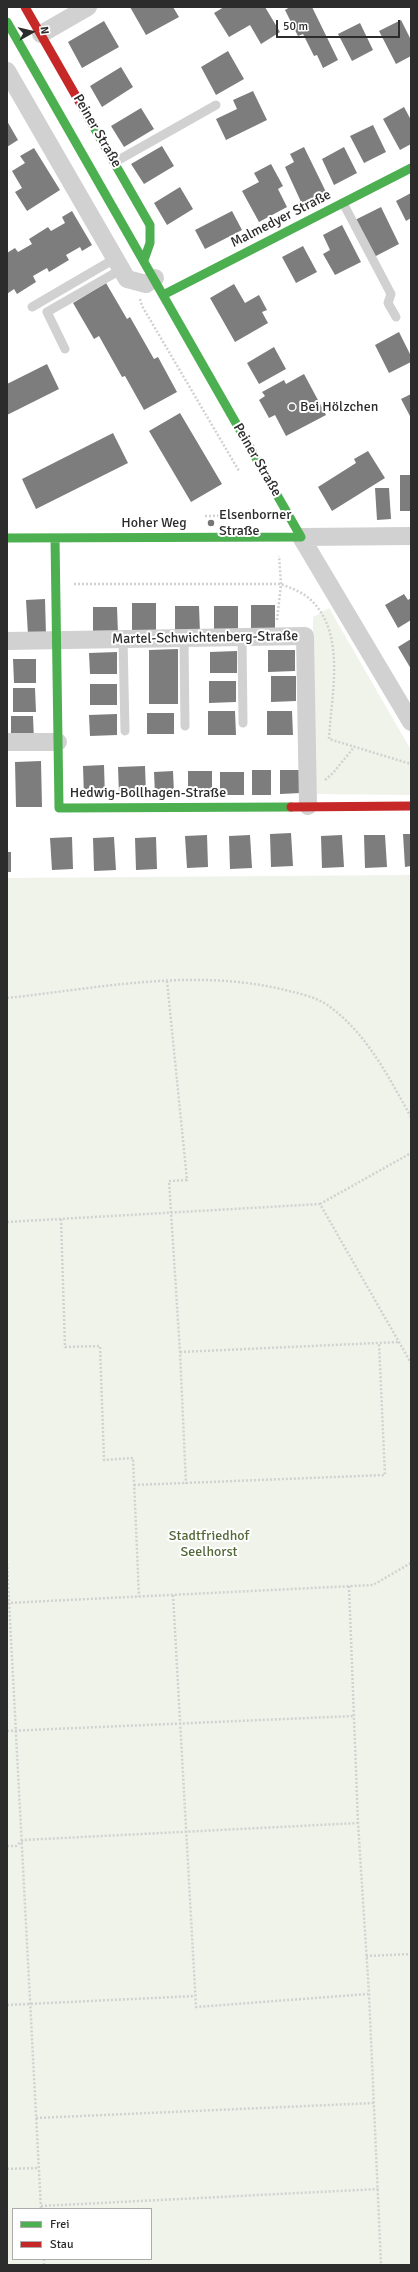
<!DOCTYPE html>
<meta charset="utf-8">
<style>
body{margin:0}
#map{position:relative;width:418px;height:2272px;overflow:hidden;background:#fff;font-family:Signika,sans-serif}
canvas{display:block}
.frame{position:absolute;inset:0;border:8px solid #2c2c2c;pointer-events:none}
.legend{position:absolute;left:12px;top:2208px;width:140px;height:52px;box-sizing:border-box;background:#fff;border:1px solid #ababab;margin:0;padding:5px 7px;list-style:none;font-size:12px;color:#2c2c2c}
.legend li{display:flex;align-items:center;gap:8px;height:20px}
.legend b{width:20px;border:1px solid #ababab}
.north{position:absolute;left:12px;top:12px;width:40px;height:40px;-webkit-text-stroke:3px #fff;paint-order:stroke;rotate:82deg;font-size:11px;font-weight:700;line-height:16px;text-align:center;color:#2c2c2c}
.north::after{content:'';display:block;margin:auto;width:14px;height:18px;background:#2c2c2c;clip-path:polygon(50% 0,100% 100%,50% 72%,0 100%)}
.scale{position:absolute;left:276px;top:20px;width:124px;height:18px;box-sizing:border-box;border:2px solid #2c2c2c;border-top:0;padding-left:5px;font-size:12px;line-height:14px;white-space:nowrap;color:#2c2c2c;-webkit-text-stroke:3px #fff;paint-order:stroke}
</style>
<div id="map">
<canvas width="418" height="2272"></canvas>
<div class="frame"></div>
<ul class="legend">
<li><b style="height:5px;background:#4caf50"></b>Frei</li>
<li><b style="height:5px;background:#c62828"></b>Stau</li>
</ul>
<div class="north">N</div>
<div class="scale">50 m</div>
</div>
<script>
const context = document.querySelector('canvas').getContext('2d');
context.lineJoin = 'round';
function paint(path, color) { context.fillStyle = color; context.fill(path, 'evenodd'); }
function stroke(path, color, width, dash) { context.strokeStyle = color; context.lineWidth = width; context.lineCap = dash ? 'butt' : 'round'; context.setLineDash(dash || []); context.stroke(path); }
function drawText(font, color, halo, rows, align = 'center') {
  context.font = font + ' Signika,sans-serif'; context.lineWidth = 4; context.setLineDash([]); context.textBaseline = 'middle'; context.strokeStyle = halo; context.fillStyle = color; for (const [text, x, y, turn = 0] of rows) {
    context.save(); context.translate(x, y); context.rotate((+turn || 0) * Math.PI / 180); context.textAlign = isNaN(turn) ? turn : align; if (halo) context.strokeText(text, 0, 0); context.fillText(text, 0, 0); context.restore();
  }
}
const green = new Path2D(`
 M329 608 411 750V795L314 794 313 617Z
 M411 875V2265H7V878ZM13 2209H151V2259H13Z`);
const building = new Path2D(`
 M130 7H173L179 17 146 35Z
 M224 7H265L280 32 261 44 250 25 229 37 214 13Z
 M290 7H312L338 60 323 68 317 55 314 56 303 34 298 36 285 10Z
 M401 20 411 40V56L396 64 379 31Z
 M104 21 119 47 82 68 68 42Z
 M360 23 373 50 352 61 338 34Z
 M228 51 244 79 216 95 201 67Z
 M121 67 133 87 102 107 90 86Z
 M253 91 267 120 226 140 216 119 237 109 233 100Z
 M404 107 411 120V144L400 150 383 119Z
 M141 108 154 129 124 147 111 126Z
 M7 121 18 140 7 147Z
 M373 125 386 152 364 163 350 136Z
 M162 146 174 166 144 184 131 164Z
 M304 147 326 192 302 204 285 167 294 162 290 154Z
 M344 147 357 173 334 185 322 159Z
 M34 148 60 190 27 211 15 192 22 188 12 171 25 163 20 156Z
 M271 164 283 186 278 189 287 207 259 222 242 191 259 182 254 173Z
 M180 187 193 209 167 225 154 203Z
 M411 193V218L406 221 396 201Z
 M381 207 399 244 374 257 355 220Z
 M72 211 92 245 82 251 80 247 66 255 69 260 49 272 47 268 33 276 36 282 17 294 14 289 7 294V253L15 248 18 252 32 244 29 239 48 227 51 231 65 223 62 217Z
 M232 211 242 230 205 249 195 230Z
 M342 225 361 262 335 275 323 254 330 250 323 235Z
 M303 246 317 272 296 283 282 257Z
 M106 283 127 319 130 317 154 359 158 357 177 392 144 410 125 376 122 377 99 336 94 339 73 303Z
 M234 284 245 303 259 295 267 310 262 312 268 323 235 342 210 298Z
 M399 332 411 356V362L389 373 375 345Z
 M274 347 286 369 259 384 247 363Z
 M47 364 59 389 7 415V384Z
 M304 374 326 415 286 436 275 415 269 418 259 400 265 396 262 392 284 380 286 384Z
 M411 394V418L401 399Z
 M180 413 222 484 191 502 149 431Z
 M113 433 128 463 36 509 22 479Z
 M368 451 385 478 332 511 318 487 356 463 354 459Z
 M400 475H411V511H400Z
 M375 488H389L391 519 377 520Z
 M404 594 408 600 411 598V620L398 628 385 605Z
 M45 599 46 635H28L26 600Z
 M132 603H156V630L132 631Z
 M251 605H275V632L251 633Z
 M175 606H199L200 633H175Z
 M214 606H238V633H214Z
 M93 607H117L118 634H93Z
 M411 639V669L398 647Z
 M178 649V704H149V650Z
 M268 650H295V671L268 672Z
 M237 651V673H210V652Z
 M117 652V674H90L89 653Z
 M13 659H36V683H14Z
 M271 676H296V701L271 702Z
 M209 681H236V702L209 703Z
 M90 684H117V705H90Z
 M13 688H35L36 712H13Z
 M208 711H235L236 735H208Z
 M267 711H292L293 735H267Z
 M147 713H174V734H147Z
 M117 714V735L90 736 89 715Z
 M11 716H33L34 740H11Z
 M41 761 42 807H16L15 762Z
 M104 765 105 798H84L83 766Z
 M145 766 146 793 119 794 118 767Z
 M252 770H271V795H252Z
 M280 770H301V793L280 794Z
 M173 771 174 793 155 794 154 772Z
 M188 771H212V796H188Z
 M220 772H244V795H220Z
 M291 833 293 866 271 867 270 834Z
 M403 834H411V866L405 867Z
 M207 835 208 867 187 868 185 836Z
 M250 835 252 868 230 869 229 836Z
 M342 835 344 867 322 868 321 836Z
 M364 835H385L387 867 365 868Z
 M72 837 73 869 52 870 50 838Z
 M114 837 116 870 94 871 93 838Z
 M156 837 157 869 136 870 135 838Z
 M7 852H11V872H7Z`);
const path = new Path2D(`
 M140 299 142 306 239 471
 M205 516 265 515
 M74 584H281C291 588 305 593 313 602 346 637 331 696 329 739L411 764
 M277 620 281 584 279 556
 M325 780 333 773 355 746
 M167 981 187 1180 169 1181 180 1352 186 1484
 M7 998C100 988 197 967 289 991 302 994 318 998 329 1006 367 1034 388 1076 411 1117
 M320 1204 411 1153
 M61 1219 65 1347 100 1346 104 1460 133 1458 139 1597
 M7 1222 320 1204 411 1363
 M180 1352 399 1342
 M134 1485 385 1475 379 1343
 M7 1563 41 2209
 M349 1586 358 1823 369 1994 381 2265
 M173 1595 196 2007 368 1994
 M7 1603 373 1585 411 1563
 M7 1731 354 1716
 M7 1846H16L23 1840 358 1823
 M366 1956 411 1954
 M7 2005 195 1996
 M36 2118 374 2103
 M7 2169 38 2168
 M41 2206 378 2189
 M44 2259V2265`);
const lane = new Path2D(`
 M115 162 216 105
 M343 203 391 294 388 303 396 317
 M32 307 116 258
 M65 349 47 312 122 269
 M184 638 185 726
 M242 638 243 723
 M123 639 125 731`);
const street = new Path2D(`
 M41 34 88 7
 M7 71 127 279 146 284 155 278
 M301 537 411 722
 M301 537 411 536
 M7 641 305 636 308 806
 M7 742H58`);
const fast = new Path2D(`
 M7 22 301 537
 M92 124 150 225V243L144 260
 M163 295 411 168
 M7 538 301 537
 M55 538 59 808 291 807`);
const jam = new Path2D(`
 M25 7 92 124
 M291 807 411 806`);
const markers = [
 [292,407,4,"#767676"],
 [211,523,4,"#767676"]
];
const streetNames = [
 ["Peiner Straße",97,131,60],
 ["Malmedyer Straße",281,219,-27],
 ["Peiner Straße",257,460,60],
 ["Hoher Weg",154,523],
 ["Martel-Schwichtenberg-Straße",205,638,-1],
 ["Hedwig-Bollhagen-Straße",148,793]
];
const poiNames = [
 ["Bei Hölzchen",300,407],
 ["Elsenborner",219,515],
 ["Straße",219,531]
];
const parkNames = [
 ["Stadtfriedhof",209,1536],
 ["Seelhorst",209,1552]
];
paint(green, '#f0f3ea');
paint(building, '#7d7d7d');
stroke(path, '#d1d1d1', 2.5, [2, 2]);
stroke(lane, '#d1d1d1', 9);
stroke(street, '#d1d1d1', 18);
stroke(fast, '#4caf50', 9);
stroke(jam, '#c62828', 9);
for (const [x, y, r, color] of markers) { const dot = new Path2D(); dot.arc(x, y, r, 0, 2 * Math.PI); context.fillStyle = color; context.fill(dot); stroke(dot, '#fff', 1.5); }
drawText('14px', '#2c2c2c', '#fff', streetNames);
drawText('14px', '#2c2c2c', '#fff', poiNames, 'left');
drawText('14px', '#536739', '#fff', parkNames);
</script>
